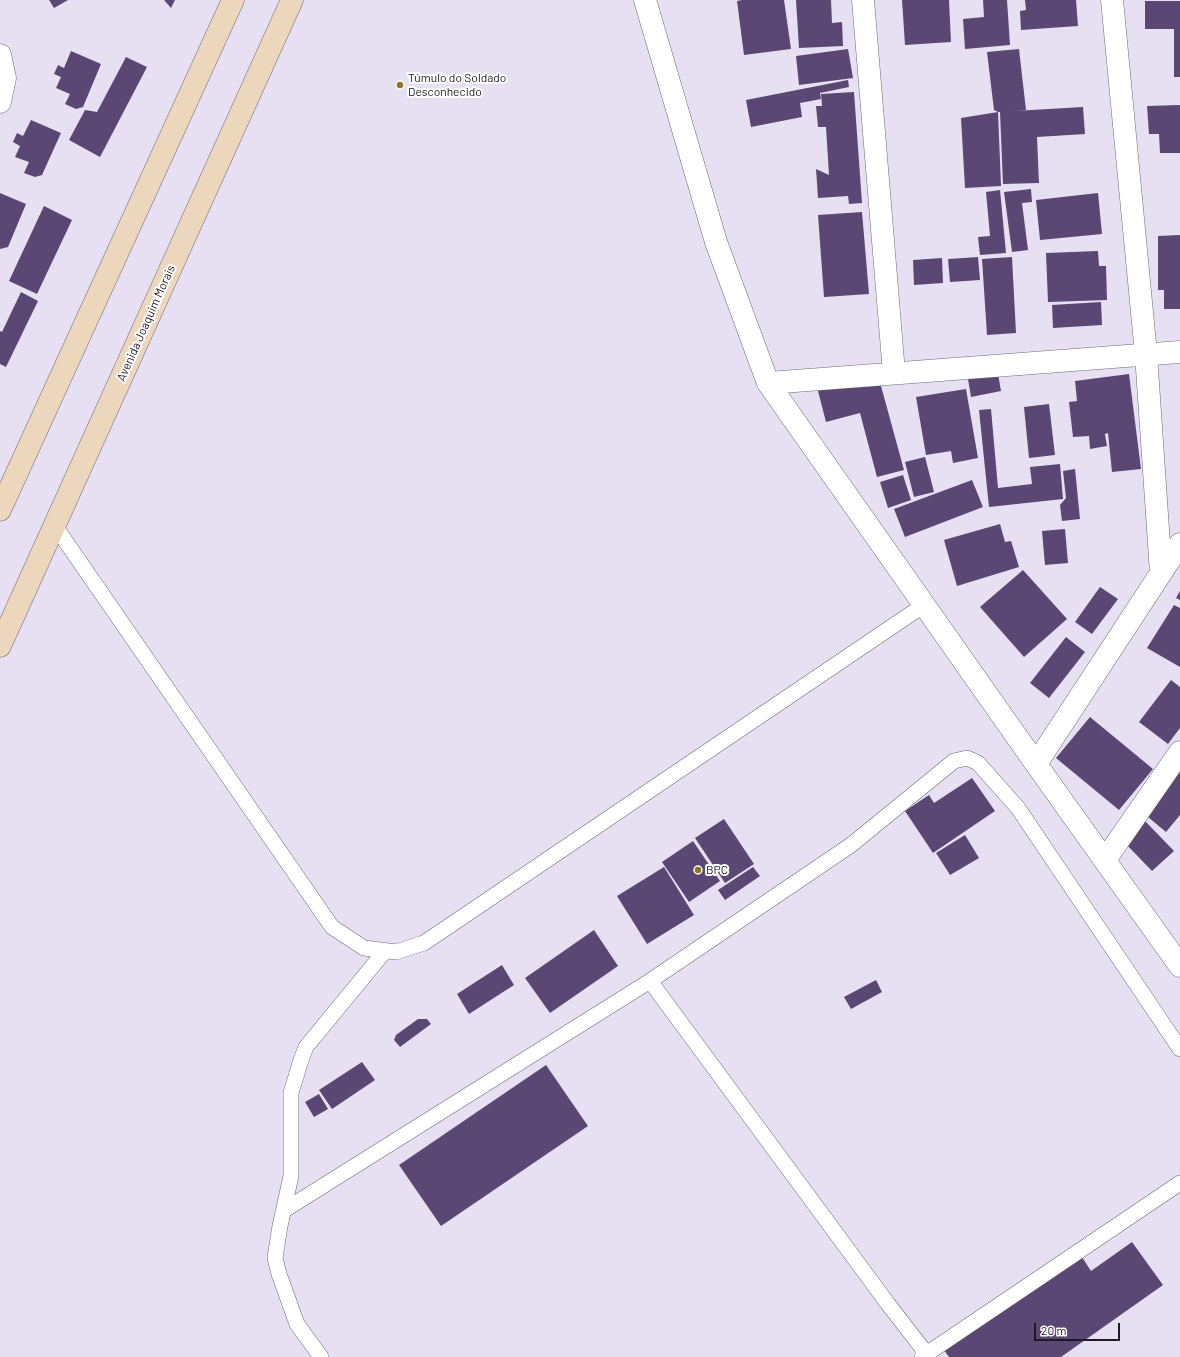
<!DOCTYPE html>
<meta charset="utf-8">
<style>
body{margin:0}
#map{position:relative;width:1180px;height:1357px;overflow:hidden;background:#e7e0f3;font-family:Barlow,sans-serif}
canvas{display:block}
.scale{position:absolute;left:1034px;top:1323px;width:86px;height:18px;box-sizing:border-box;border:2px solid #1d1a21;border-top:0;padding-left:5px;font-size:12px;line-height:14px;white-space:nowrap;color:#1d1a21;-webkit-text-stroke:3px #fff;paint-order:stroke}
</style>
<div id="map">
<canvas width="1180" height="1357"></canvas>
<div class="scale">20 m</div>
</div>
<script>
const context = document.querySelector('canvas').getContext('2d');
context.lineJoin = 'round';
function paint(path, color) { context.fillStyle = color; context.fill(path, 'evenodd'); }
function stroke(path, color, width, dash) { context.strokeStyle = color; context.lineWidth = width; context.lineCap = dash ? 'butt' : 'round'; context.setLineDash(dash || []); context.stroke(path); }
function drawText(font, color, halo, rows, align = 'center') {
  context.font = font + ' Barlow,sans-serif'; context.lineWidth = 4; context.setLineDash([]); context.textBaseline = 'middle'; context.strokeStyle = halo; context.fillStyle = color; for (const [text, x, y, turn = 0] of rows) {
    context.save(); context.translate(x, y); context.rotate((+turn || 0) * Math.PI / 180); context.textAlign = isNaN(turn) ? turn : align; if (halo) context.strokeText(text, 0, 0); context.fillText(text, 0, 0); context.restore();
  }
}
const building = new Path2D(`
 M49 0H68L54 8Z
 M164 0H175L171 8Z
 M742 0H784L791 49 744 55 737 1Z
 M796 0H831L832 23 842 22 843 46 799 48Z
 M902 0H949L951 42 905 45Z
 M983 0H1007L1010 45 965 49 963 19 984 17Z
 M1025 0H1076L1078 26 1021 30 1020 11 1026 10Z
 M1145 1H1180V77H1174V29H1145Z
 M848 49 853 78 799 85 796 56Z
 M1019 49 1026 110 1014 111 1083 107 1085 134 1037 137 1039 183 1003 184 1000 112H998L994 110 987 52Z
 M71 51 101 64 83 107 76 109 65 104 70 94 56 88 61 77 54 74 58 65 64 68Z
 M126 57 147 67 100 157 69 140 85 110 97 112Z
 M848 80 849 87 820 93 821 99 800 103 802 117 751 127 746 100Z
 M854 92 862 203 849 204 848 196 818 198 816 169 829 175 826 127H818L816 106H822L821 94Z
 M1180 105V153H1160L1159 134H1149L1147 106Z
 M998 112 1001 186 965 188 961 118Z
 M31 120 61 133 42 175 35 177 24 173 29 162 15 157 20 146 13 142 17 133 23 136Z
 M1031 189 1032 202 1022 203 1028 250 1012 252 1004 192Z
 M1000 190 1006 253 980 255 978 237 990 236 986 192Z
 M0 193 26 204 8 247 0 249Z
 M1098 193 1102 234 1040 240 1036 200Z
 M44 206 72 220 37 294 9 281Z
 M862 212 869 294 824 297 818 215Z
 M1180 235V309H1164V290H1158V236Z
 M1098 251 1099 266H1106L1107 300 1048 302 1046 253Z
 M978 257 980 280 950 282 948 259Z
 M1012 257 1016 333 987 335 982 259Z
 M942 258 943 283 914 285 913 260Z
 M21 292 38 301 6 367 0 364V331L2 332Z
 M1101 302 1102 325 1053 328 1052 305Z
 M997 368 1001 391 971 397 967 373Z
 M1129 374 1141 469 1112 472 1108 433 1105 434 1107 446 1090 449 1089 436 1073 437 1069 402 1077 401 1075 381Z
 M878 375 904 470 877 477 860 413 826 422 818 391Z
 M966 389 978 458 953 463 951 451 926 455 916 397Z
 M1049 404 1055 455 1029 458 1024 407Z
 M991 409 998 488 1032 484 1030 467 1060 464 1063 499 989 507 979 410Z
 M925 457 934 492 914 497 905 462Z
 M1075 469 1080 519 1062 521 1060 505 1066 498 1063 471Z
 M903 475 911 500 888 508 880 482Z
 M972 480 983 507 905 537 894 509Z
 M1000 524 1005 542 1011 541 1019 567 957 586 944 540Z
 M1065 529 1068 563 1045 565 1042 531Z
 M1023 570 1067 619 1024 657 980 607Z
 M1100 587 1118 599 1092 634 1075 622Z
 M1180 591V600L1176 598Z
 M1174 605 1180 608V667L1147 648Z
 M1066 637 1085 652 1049 698 1030 683Z
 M1171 680 1180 687V728L1168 744 1139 722Z
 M1090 717 1153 769 1119 810 1056 758Z
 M1180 766V815L1166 832 1142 812Z
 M972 778 995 811 933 853 905 811 929 795 934 803Z
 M724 819 754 864 725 883 695 838Z
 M1145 821 1174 851 1152 871 1123 841Z
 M965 835 979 858 950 875 936 853Z
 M693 841 720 881 689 902 662 862Z
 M664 867 694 915 647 944 617 896Z
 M753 867 760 876 725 900 718 890Z
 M594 930 618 966 550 1013 525 978Z
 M502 965 514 985 469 1014 457 994Z
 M876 980 882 992 851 1009 844 997Z
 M418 1019H427L431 1024 400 1047 394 1040 396 1035Z
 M362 1062 375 1080 332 1109 319 1090Z
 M546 1065 588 1126 441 1226 399 1165Z
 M319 1094 328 1109 314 1117 305 1102Z
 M1132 1242 1163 1285 1061 1357H949L944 1350 1080 1254 1091 1271Z`);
const lane = new Path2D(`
 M55 526 332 927 364 948 396 952 424 943 924 605
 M650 981 888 1304 926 1353
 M283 1211 650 981 851 845 954 761 967 758 978 763 1018 808 1180 1049
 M321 1357 297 1324 279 1274 275 1258 280 1226 291 1176V1093L301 1060 306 1047 385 951
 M922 1357 1180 1183`);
const street = new Path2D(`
 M645 0 716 242 768 383 1036 764 1180 966
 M863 0 894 373
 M1112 0 1146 354 1161 573
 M0 55 5 78 0 102
 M768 383 1180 352
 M1036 764 1180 544
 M1105 860 1180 752`);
const secondary = new Path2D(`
 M0 510 233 0
 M0 646 292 0`);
const markers = [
 [400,85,4,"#93751c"],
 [698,870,4,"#93751c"]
];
const poiNames = [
 ["Túmulo do Soldado",408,78],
 ["Desconhecido",408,92],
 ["BPC",706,870]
];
const streetNames = [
 ["Avenida Joaquim Morais",146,323,-66]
];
paint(building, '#5a4773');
stroke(lane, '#6e6778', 16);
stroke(street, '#6e6778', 23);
stroke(secondary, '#6e6778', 23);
stroke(lane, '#fff', 15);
stroke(street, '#fff', 22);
stroke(secondary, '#ecd6bc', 22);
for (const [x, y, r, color] of markers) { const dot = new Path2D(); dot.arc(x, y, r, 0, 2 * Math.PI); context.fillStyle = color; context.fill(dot); stroke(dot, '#fff', 1.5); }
drawText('12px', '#1d1a21', '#fff', poiNames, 'left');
drawText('12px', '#1d1a21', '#fff', streetNames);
</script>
